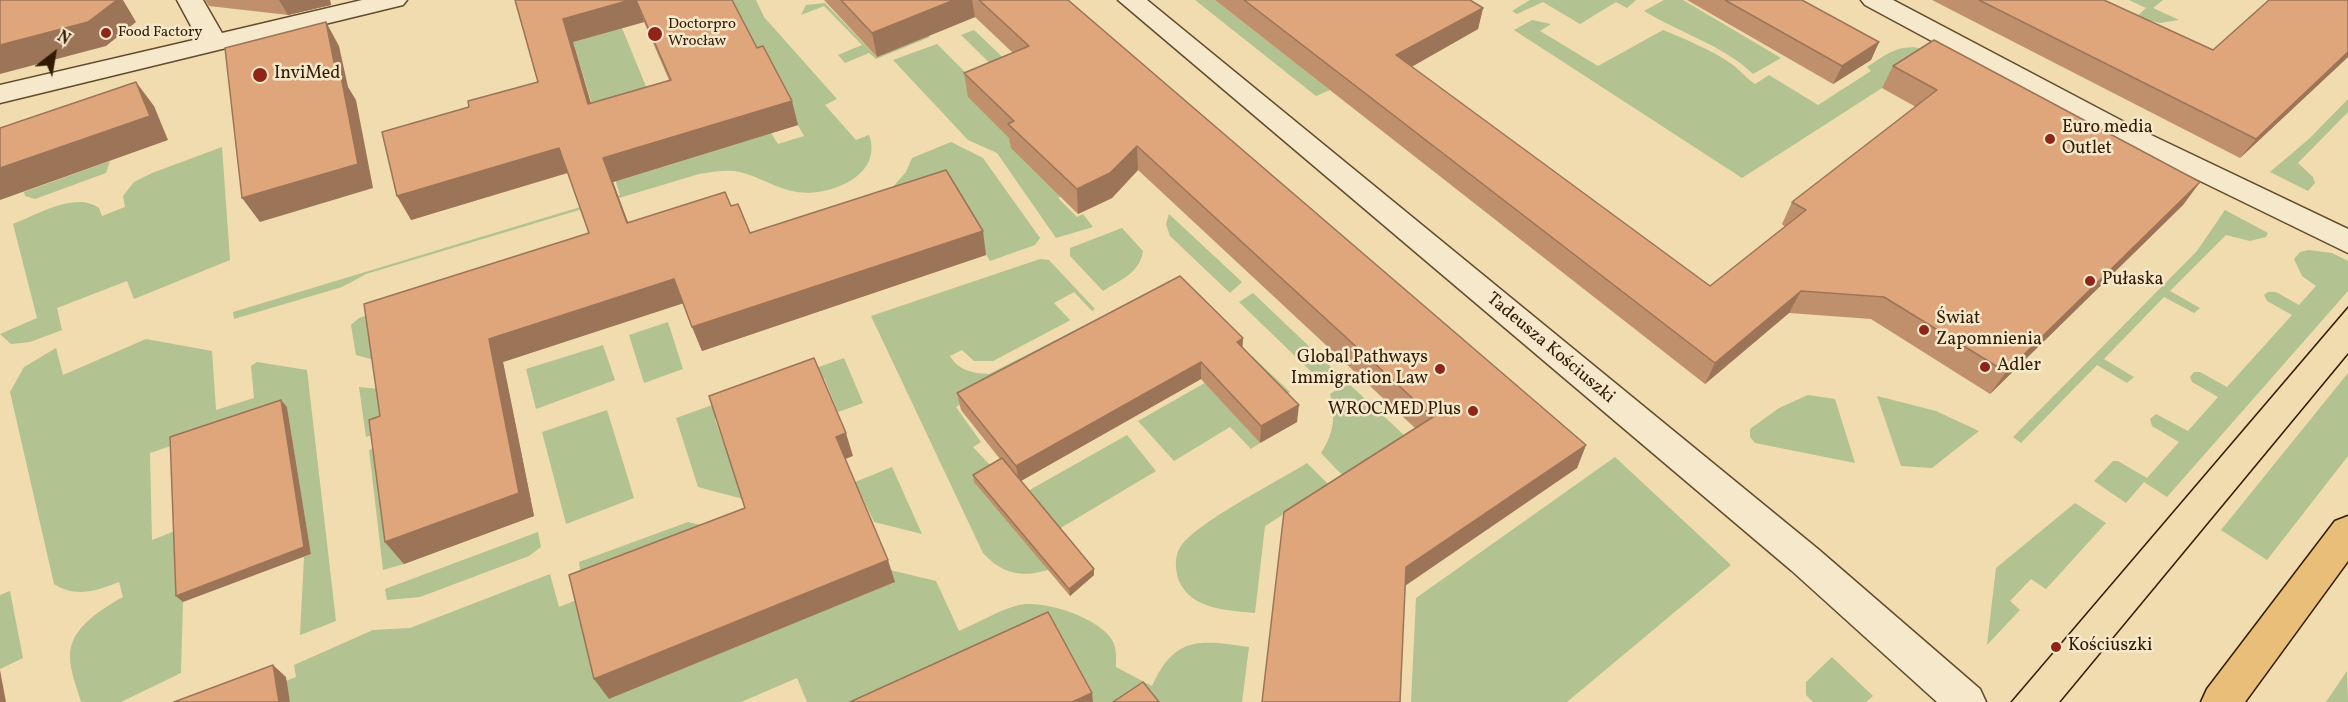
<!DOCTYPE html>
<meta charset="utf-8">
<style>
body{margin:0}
#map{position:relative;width:2348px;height:702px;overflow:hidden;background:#f0dcaf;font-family:Vollkorn,serif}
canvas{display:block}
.north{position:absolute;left:24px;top:24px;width:60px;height:60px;-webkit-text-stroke:4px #f5e8cb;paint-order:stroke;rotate:31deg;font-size:16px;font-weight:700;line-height:24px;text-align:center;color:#321b02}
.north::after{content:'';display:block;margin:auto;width:21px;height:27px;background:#321b02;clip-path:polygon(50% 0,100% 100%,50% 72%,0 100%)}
</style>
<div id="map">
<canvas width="2348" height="702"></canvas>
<div class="north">N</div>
</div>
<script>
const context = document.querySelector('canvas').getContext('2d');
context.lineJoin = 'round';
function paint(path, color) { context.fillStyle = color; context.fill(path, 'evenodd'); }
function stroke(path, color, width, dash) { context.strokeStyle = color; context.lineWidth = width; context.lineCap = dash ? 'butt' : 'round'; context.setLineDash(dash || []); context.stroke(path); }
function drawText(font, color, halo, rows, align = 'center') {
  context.font = font + ' Vollkorn,serif'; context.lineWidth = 5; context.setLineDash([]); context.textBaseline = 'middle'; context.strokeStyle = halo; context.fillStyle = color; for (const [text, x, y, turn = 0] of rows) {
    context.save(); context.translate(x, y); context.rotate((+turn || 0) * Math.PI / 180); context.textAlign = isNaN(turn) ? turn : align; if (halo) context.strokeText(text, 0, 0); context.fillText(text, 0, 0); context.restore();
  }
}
const green = new Path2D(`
 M727 0H756L764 17 837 99 825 105 856 140 869 135C884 175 830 197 797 192 777 189 760 177 740 172 727 169 712 172 699 174L366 274 342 287 234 319 233 312 620 195 573 42 622 28 656 111 664 166 771 133 778 144 804 136Z
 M891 0 930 37 876 59 869 53 845 63 838 55 862 45 824 6 801 15 806 5 825 3 877 57 920 39Z
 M1195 0H1215L1330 90 1316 96Z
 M1530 0H1636L1627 8 1616 2 1580 24 1543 2 1517 14 1512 11Z
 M1664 0H1683L1781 58 1753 74C1723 45 1680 33 1644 11Z
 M2129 0H2163L2153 8 2179 20 2160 23 2136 17 2146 8Z
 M1532 20 1551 24 1540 31 1598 66 1663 30C1687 40 1712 50 1733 65 1741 71 1746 78 1755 84L1769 75 1818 105 1871 71 1867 67C1890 51 1907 39 1935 54L1742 178 1514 30Z
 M974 30 1015 69 1002 75 961 35Z
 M937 44 1080 187 1058 198 1077 217 1083 214 1093 227 1056 238 997 153 968 140 893 60Z
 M2348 99V112L2298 163 2313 177 2315 183 2308 191 2270 172 2310 138Z
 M951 142 983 158 1040 238 1035 245 990 261 950 195 891 189 906 172 912 158Z
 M222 147 230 260 134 299 127 281 57 308 62 330 30 342 11 344 0 334 37 318 13 224C37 215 75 191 99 208L102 216 125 207 123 196 134 182 152 173Z
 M110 161 106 173 35 199 25 196 24 192Z
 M2225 210 2268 233 2266 237 2250 241 2226 235 2170 291 2200 308 2194 313 2164 297 2104 359 2134 377 2127 383 2097 365 2021 443 2013 437 2197 251Z
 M1169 214 1242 282 1230 293 1170 236 1166 224Z
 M1122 228 1143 251C1140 273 1120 280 1103 291L1070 256V248Z
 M2309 250 2332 253 2348 261V291L2167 497 2144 482 2126 503 2094 481 2113 461H2118L2147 478 2179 442 2152 426 2150 419 2156 414 2188 431 2218 397 2192 382 2190 377 2194 372H2200L2227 387 2292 315 2267 301 2264 295 2268 292H2276L2299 305 2316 286 2302 276 2294 259 2300 252Z
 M1040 259 1049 260 1095 309 1092 311 1074 292 1054 303 1070 320 1067 322 993 361H974L962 350 950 356C959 371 972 373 989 374L1101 317 1109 325 956 407 981 442 973 447 1019 496 1127 435 1156 471 1059 529 1080 556C1045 573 1014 587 983 553L871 316Z
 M447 290 385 363 356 355 351 325 359 318Z
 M1253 293 1337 373 1322 382 1239 302Z
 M668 322 683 369 644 383 629 335Z
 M146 339 212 351 216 410 254 398 251 366 257 362 307 370 336 621 300 635 304 557 311 554 287 407 150 453 152 540 180 529 183 602 181 673 121 702H81C77 688 70 671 70 657 69 628 102 609 123 597L119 582C96 591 76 598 54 584L10 392 24 367 56 348 63 375Z
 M603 345 615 380 536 409 526 369Z
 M1252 356 1290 392 1240 421 1260 443 1251 449 1230 427 1174 461 1138 421Z
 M844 358 863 403 838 412 824 378 715 419 743 499 698 487 676 418Z
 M2348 373V456L2267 560 2221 530Z
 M1348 383 1405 436 1343 476 1321 453C1334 432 1336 418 1330 394Z
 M359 387 390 390 395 427 366 437Z
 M1808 395 1835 399 1855 463 1755 443 1750 437V429L1779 408Z
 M1877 396 1936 411 1979 431 1932 468 1901 466Z
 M607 410 634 498 566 524 542 432Z
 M386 443 404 564 383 570 369 450Z
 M1615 457 1731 565 1567 702H1411L1416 598Z
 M1307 463 1329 485 1265 526 1255 613C1227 610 1192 610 1179 581 1175 571 1174 555 1181 546 1196 523 1280 480 1307 463Z
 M892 467 922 534 874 522 855 482Z
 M2075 503 2106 523 2046 589 2031 579 2010 601 2020 610 1987 645 1996 568Z
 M688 522 716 529 582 581 579 562Z
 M538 532 541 547 529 556 420 597 387 600 385 589Z
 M890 570 936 581 959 631C978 623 999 610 1019 605 1043 599 1100 618 1112 640 1117 648 1116 658 1116 667L1152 686C1175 635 1200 640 1249 647L1242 702H807L797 678 741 702H290L286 681 296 677 294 665 373 630 410 628 550 574 559 607 584 597 609 699 894 582Z
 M10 591 23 658 0 669V595Z
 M1832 657 1873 696 1866 702H1813L1806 695V682Z
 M2347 671 2348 702H2326Z`);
const minor = new Path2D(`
 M177 0H203L222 33 362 0H407L403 5 0 103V85L198 39Z
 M1118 0H1147L1818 549 1980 689 1986 702H1937L1792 571Z
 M1861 0H1893L2128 124 2348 229V253L2108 136 1865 5Z`);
const major = new Path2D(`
 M2348 516V561L2245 702H2201L2207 689 2335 521Z`);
const tram = new Path2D(`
 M2011 702 2348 307
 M2060 702 2348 354`);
const wall = new Path2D(`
 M205 0H330L331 5 288 15 209 6Z
 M515 0H732L798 125 613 182 628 222 731 206 750 233 986 255 702 351 683 303 503 362 534 516 404 564 385 542 380 416 589 233 568 173 411 220 469 107 538 82ZM644 22 669 80 591 103 573 42Z
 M824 0H1068L1586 445 1577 468 1405 586 1262 702 1415 428 1138 170 1112 198 1078 214 1011 148 1009 138 968 97 964 73 1013 53 975 17 877 57Z
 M1215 0H1470L1483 8 1478 29 1411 67 1710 286 1785 227 1782 224 1792 202 1916 107 1882 88 1893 66 2200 182 2183 205 1990 394 1871 319 1789 313 1705 384Z
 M1687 0H1802L1879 42 1871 60 1833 84Z
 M1932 0H2104L2213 50 2348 57 2240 158Z
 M1243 338 1242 347 1297 422 1260 443 1201 379 1021 481 1094 575 1070 596 974 482 973 475 1000 459 961 410 957 393Z`);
const shadedWall = new Path2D(`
 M117 0H123L136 22 106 46 0 74V45Z
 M279 0H330L331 5 288 15Z
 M630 0H636L644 22 573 42 598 128 588 104 563 19Z
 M954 0H972L975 17 877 57 872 33Z
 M1483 8 1478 29 1392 78 1396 55Z
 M326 22 339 46 348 87 356 100 373 188 260 222 242 198Z
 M1879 42 1871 60 1833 84 1842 66Z
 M2348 52V57L2240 158 2256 139Z
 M136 82 154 106 168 140 0 200V168Z
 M792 101 798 125 613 182 637 247 627 223 603 158Z
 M1137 146 1138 170 1112 198 1078 214 1077 189Z
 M559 148 570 172 411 220 397 196Z
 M2200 182 2183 205 1990 394 2006 372Z
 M983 231 986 255 702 351 692 327Z
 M674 279 684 303 503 362 534 516 404 564 385 542 489 339Z
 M1801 291 1789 313 1705 384 1715 363Z
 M1243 338 1242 356 1237 342Z
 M1201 362V379L1019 482 1016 466Z
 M281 400 287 407 311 554 183 602 176 596Z
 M1299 405 1297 422 1260 443 1261 426Z
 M846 433 853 456 843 460 836 437Z
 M1586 445 1577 468 1400 589 1406 567Z
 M888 560 895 582 609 699 594 679Z
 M1094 569V575L1070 596 1069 589Z
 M273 665 286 677 290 702H279Z
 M0 670 6 702H0Z
 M1092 693 1093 702H1072Z`);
const building = new Path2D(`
 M0 0H117L88 22 0 45Z
 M515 0H630L563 19 588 104 671 80 636 0H732L757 48 763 46 792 101 603 158 627 223 725 192 731 206 738 204 750 233 946 170 983 231 692 327 674 279 489 339 519 493 385 542 369 420 380 416 364 304 589 233 559 148 397 196 382 132 469 107 468 101 538 82Z
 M841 0H954L872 33Z
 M979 0H1068L1586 445 1406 567 1400 702H1262L1284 512 1433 417 1137 146 1110 173 1077 189 1008 124 1014 121 964 73 1029 46Z
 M1244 0H1470L1483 8 1396 55 1710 286 1806 210 1792 202 1937 90 1893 66 1934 40 2200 182 2006 372 1884 297 1801 291 1715 363Z
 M1725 0H1802L1879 42 1842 66Z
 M1979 0H2104L2213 50 2269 0H2348V52L2256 139Z
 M326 22 337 77 341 76 358 164 242 198 225 48Z
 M136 82 150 116 0 168V128Z
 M1180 276 1243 338 1237 342 1299 405 1261 426 1201 362 1016 466 957 393Z
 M814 358 846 433 836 437 888 560 594 679 569 575 745 508 709 396Z
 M281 400 304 547 176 596 170 437Z
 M1002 458 1094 569 1069 589 973 475Z
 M1048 612 1092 693 1072 702H850Z
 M273 665 279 702H174Z
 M1143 682 1159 702H1113Z`);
const markers = [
 [106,33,6,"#8f2418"],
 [655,34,8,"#8f2418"],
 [260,75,8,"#8f2418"],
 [2050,139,6,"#8f2418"],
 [2090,281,6,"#8f2418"],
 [1924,330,6,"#8f2418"],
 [1985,367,6,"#8f2418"],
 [1440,369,6,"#8f2418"],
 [1473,411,6,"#8f2418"],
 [2056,647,6,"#8f2418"]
];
const farPoinames = [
 ["Doctorpro",668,25],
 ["Wrocław",668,42],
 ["Food Factory",118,33]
];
const poiNames = [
 ["InviMed",274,75],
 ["Euro media",2062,129],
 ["Outlet",2062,150],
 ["Pułaska",2102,281],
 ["Świat",1936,320],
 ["Zapomnienia",1936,341],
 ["Global Pathways",1428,359,"right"],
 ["Immigration Law",1428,380,"right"],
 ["Adler",1997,367],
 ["WROCMED Plus",1461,411,"right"],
 ["Kościuszki",2068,647]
];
const streetNames = [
 ["Tadeusza Kościuszki",1550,349,40]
];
paint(green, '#b2c290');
stroke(minor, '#624b2d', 3);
stroke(major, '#321b02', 3);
paint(minor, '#f5e8cb');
paint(major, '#e8be78');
stroke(tram, '#321b02', 1.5);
paint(wall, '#c08f6b');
paint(shadedWall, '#9c7457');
paint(building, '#dfa67c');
stroke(building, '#9c7457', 1.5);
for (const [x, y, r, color] of markers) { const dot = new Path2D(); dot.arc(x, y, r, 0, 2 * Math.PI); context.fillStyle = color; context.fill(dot); stroke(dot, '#f5e8cb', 2); }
drawText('15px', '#321b02', '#f5e8cb', farPoinames, 'left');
drawText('18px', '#321b02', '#f5e8cb', poiNames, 'left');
drawText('18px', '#321b02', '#f5e8cb', streetNames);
</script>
